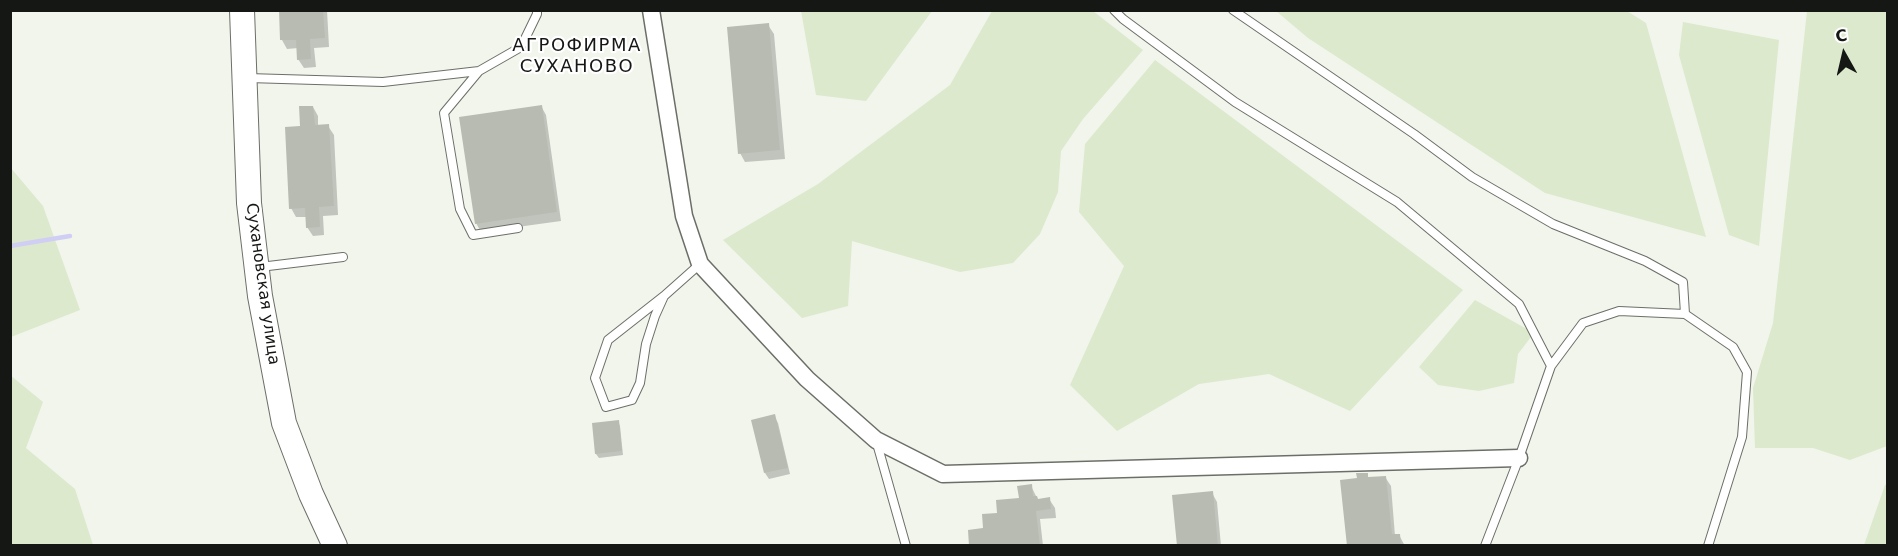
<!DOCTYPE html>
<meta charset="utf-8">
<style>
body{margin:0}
#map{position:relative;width:1898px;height:556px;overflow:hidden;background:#f1f5ec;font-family:"DejaVu Sans",sans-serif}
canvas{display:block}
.frame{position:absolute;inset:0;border:12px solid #151714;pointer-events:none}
.north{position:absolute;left:1814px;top:24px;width:60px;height:60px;-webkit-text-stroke:4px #fff;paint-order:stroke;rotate:352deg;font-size:16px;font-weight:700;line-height:24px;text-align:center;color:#151714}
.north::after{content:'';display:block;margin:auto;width:21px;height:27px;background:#151714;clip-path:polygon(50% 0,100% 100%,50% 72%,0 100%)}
</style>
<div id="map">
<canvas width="1898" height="556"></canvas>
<div class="frame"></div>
<div class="north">С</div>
</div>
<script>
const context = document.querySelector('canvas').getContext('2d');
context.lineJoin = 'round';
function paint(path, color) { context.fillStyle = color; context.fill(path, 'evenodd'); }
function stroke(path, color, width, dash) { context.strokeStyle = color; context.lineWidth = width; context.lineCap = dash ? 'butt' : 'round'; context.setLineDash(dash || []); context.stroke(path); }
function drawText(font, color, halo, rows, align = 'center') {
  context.font = font + ' "DejaVu Sans",sans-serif'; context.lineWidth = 4.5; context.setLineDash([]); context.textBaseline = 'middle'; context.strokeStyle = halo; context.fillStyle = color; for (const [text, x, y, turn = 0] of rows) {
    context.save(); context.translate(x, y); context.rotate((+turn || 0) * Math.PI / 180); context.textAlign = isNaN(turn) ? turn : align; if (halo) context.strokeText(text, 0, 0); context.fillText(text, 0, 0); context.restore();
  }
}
const green = new Path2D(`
 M801 11V10L932 11 866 101 816 95Z
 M992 11H1093L1143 50 1083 119 1061 151 1058 192 1040 234 1013 263 960 272 852 241 848 306 802 318 723 240 818 184 950 85Z
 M1276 11H1627L1646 23 1706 237 1545 193 1308 38Z
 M1807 11H1887V446L1850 460 1813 448H1755L1753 388 1773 323Z
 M1683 22 1779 40 1759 246 1729 235 1679 55Z
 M1155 60 1463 290 1350 411 1269 374 1199 384 1117 431 1070 385 1124 266 1079 212 1085 144Z
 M10 167 43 206 80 310 11 337Z
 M1475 300 1534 333 1518 354 1514 383 1479 391 1438 385 1419 367Z
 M10 375 43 402 26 448 75 489 93 545H11Z
 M1887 484V545H1864L1885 485Z`);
const shadow = new Path2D(`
 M280 10H327L329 47 314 48 316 67 304 68 298 59V48L287 49 282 40Z
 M768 25 774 34 785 159 745 162 740 153Z
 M541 106 546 115 561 221 481 232 476 223Z
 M313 107 318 116V126H328L334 135 338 215 323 216 324 235 313 236 307 227V217H296L291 208 302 127Z
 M774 416 778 423 790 474 769 479 765 473Z
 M618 422 620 426 623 455 599 458 596 454 593 425Z
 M1367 474 1369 479 1385 477 1391 486 1395 536 1399 535 1405 546H1348Z
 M1031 486 1038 500 1049 499 1055 508 1056 518 1040 519 1043 546H971L999 514 1020 499Z
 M1212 493 1217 502 1221 546H1178Z`);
const stream = new Path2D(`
 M10 246 70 236`);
const building = new Path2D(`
 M279 10H323L325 38 310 39 311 59 297 60 296 40H280Z
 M769 23 780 150 738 154 727 27Z
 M542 105 557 212 475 224 459 117Z
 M299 106H313L315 125 329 124 334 206 319 207 320 227 306 228 305 208 289 209 285 127 300 126Z
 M775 414 788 468 764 473 751 420Z
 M619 420 622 451 595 454 592 423Z
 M1356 473H1368V477L1386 476 1392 534H1400L1401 546H1347L1340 480 1357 478Z
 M1032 484 1033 496H1037L1038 499 1050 497 1051 509 1036 511 1040 546H969L968 530 983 528 982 514 997 513 996 500 1019 498 1017 486Z
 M1213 491 1218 546H1177L1172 495Z`);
const lane = new Path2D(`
 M1114 10 1123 19 1235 102 1397 202 1519 304 1551 366
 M1233 10 1414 134 1472 177 1553 224 1645 261 1683 282 1685 314
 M479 71 444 113 460 209 473 235 518 228
 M248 78 383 82 479 71 521 47 537 14V10
 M260 267 343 257
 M664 296 655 316 646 344 640 383 632 400 606 407 595 378 608 340 664 296 700 264
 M876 440 906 546
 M1485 546 1519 458 1551 366 1583 323 1619 311 1685 314 1733 347 1747 372 1742 437 1708 546`);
const street = new Path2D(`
 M651 10 684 216 700 264 807 379 876 440 943 474 1519 458`);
const secondary = new Path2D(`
 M242 10 249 203 260 296 284 423 311 494 335 546`);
const streetNames = [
 ["Сухановская улица",262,284,82]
];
const neighbourhoodNames = [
 ["АГРОФИРМА",577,46],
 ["СУХАНОВО",577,67]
];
paint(green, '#dce9cd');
paint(shadow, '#0003');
stroke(stream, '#d1cef5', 4.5);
paint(building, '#b7bbb2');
stroke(lane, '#6c6f68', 10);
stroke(street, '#6c6f68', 19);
stroke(secondary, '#6c6f68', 26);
stroke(lane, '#fff', 8);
stroke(street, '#fff', 16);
stroke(secondary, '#fff', 24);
drawText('16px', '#151714', '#fff', streetNames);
context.letterSpacing = '1.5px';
drawText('18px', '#151714', '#fff', neighbourhoodNames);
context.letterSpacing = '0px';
</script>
